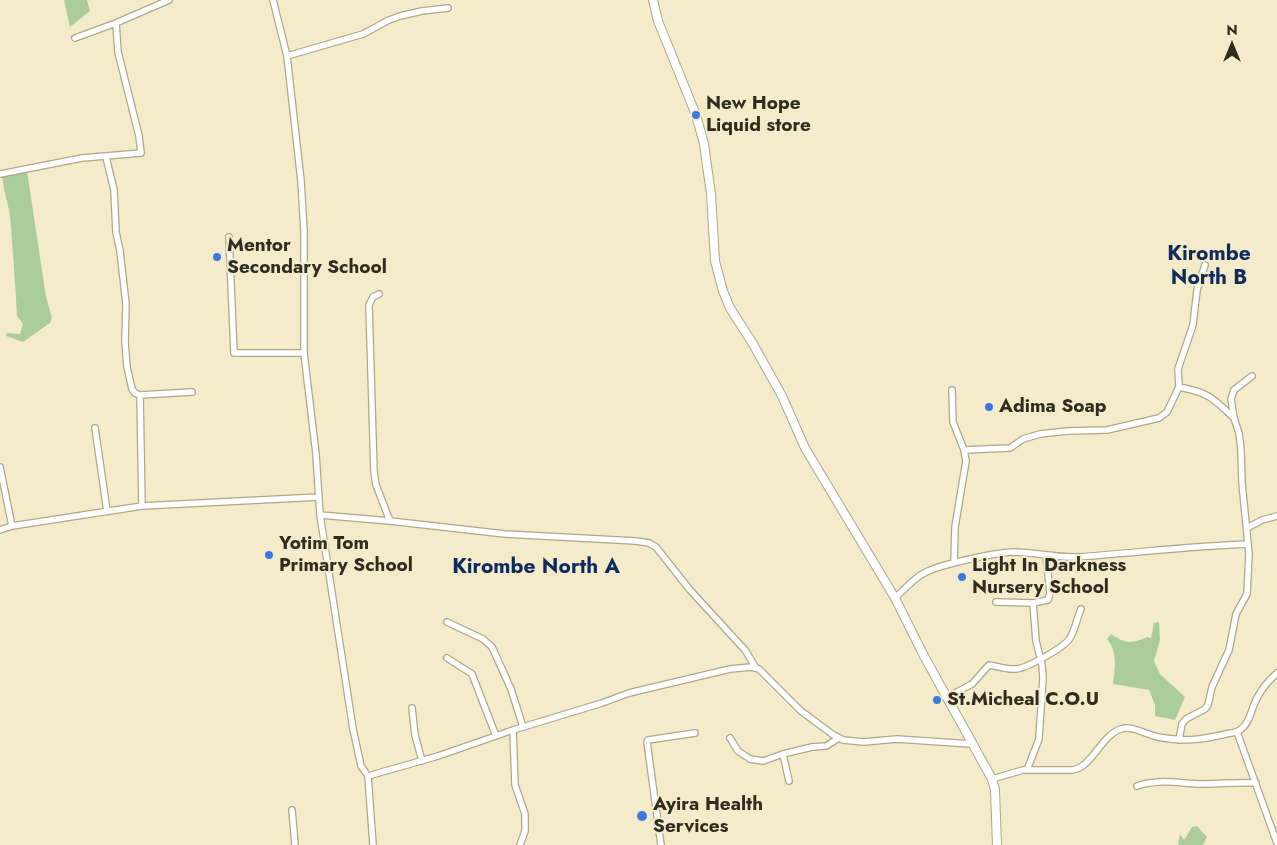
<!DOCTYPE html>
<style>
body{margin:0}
#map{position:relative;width:1277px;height:845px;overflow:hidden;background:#f4ebca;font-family:Jost,sans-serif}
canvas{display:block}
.north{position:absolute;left:1207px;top:20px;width:50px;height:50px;-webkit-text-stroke:4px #f4ebca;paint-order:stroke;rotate:0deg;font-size:14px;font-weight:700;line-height:20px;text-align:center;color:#302d20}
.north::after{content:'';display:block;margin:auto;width:18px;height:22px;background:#302d20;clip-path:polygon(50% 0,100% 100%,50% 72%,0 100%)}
</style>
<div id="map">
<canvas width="1277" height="845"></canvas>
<div class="north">N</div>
</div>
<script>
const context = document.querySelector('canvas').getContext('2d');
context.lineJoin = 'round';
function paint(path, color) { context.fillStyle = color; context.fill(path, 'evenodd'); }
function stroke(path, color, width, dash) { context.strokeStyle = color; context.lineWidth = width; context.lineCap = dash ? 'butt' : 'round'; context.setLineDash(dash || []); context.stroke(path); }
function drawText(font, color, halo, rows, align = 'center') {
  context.font = font + ' Jost,sans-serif'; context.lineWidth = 4; context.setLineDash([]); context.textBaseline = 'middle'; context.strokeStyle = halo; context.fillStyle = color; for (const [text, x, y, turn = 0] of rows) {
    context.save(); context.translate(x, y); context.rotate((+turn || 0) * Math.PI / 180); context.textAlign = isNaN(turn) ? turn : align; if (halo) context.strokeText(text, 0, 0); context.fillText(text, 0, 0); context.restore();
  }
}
const green = new Path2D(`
 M64 0H87L90 11 70 27Z
 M27 171 46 297 52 318 50 323 23 342 6 336 7 333 20 334 23 324 17 316C15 283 13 249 10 216 8 202 3 189 2 175Z
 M1159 622 1160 640 1154 661 1160 674 1185 697 1175 720 1155 716V705L1149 690 1113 684C1115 668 1118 652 1107 639L1111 634C1126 644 1131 644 1147 637L1151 638 1154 623Z
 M1197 826 1207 837 1203 845H1178L1180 834 1184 840 1192 827Z`);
const street = new Path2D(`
 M273 0 287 56 301 181 304 231V353L316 454 320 515 353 729 361 766 368 776 373 845
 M75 38 116 23 169 0
 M287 56 363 34 389 20 400 16 422 11 448 8
 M106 157 114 190 116 232 120 251 126 304 125 342 127 367 132 389 135 393 140 395 192 392
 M0 174 82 158 141 153 139 136 118 52 116 23
 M229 237 234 353H304
 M379 294 373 297 369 305 374 472 376 485 390 521
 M1179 387C1209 393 1212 397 1234 418
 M952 390 953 422 964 450 966 461 955 527 954 563
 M140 395 142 506
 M95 428 107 511
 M964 450 1010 448 1023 439 1040 434 1067 431 1107 430 1159 418 1167 412 1179 387 1178 369 1193 325 1197 290 1205 265
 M0 467 12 526
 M320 515 390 521 505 534 636 541 649 543 656 547 690 590 745 650 756 668
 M1247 528 1262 520 1277 516
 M0 530 12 526 142 506 319 497
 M895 598C905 589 913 579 924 573 941 564 994 553 1013 552 1035 552 1056 558 1078 557 1135 553 1191 546 1248 544
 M996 602 1033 603 1048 600 1050 593 1046 556
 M447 622 483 639 492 647 511 689 523 727
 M447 658 472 674 496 736
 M946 698 972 684 989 665C998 666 1006 670 1016 669 1027 668 1064 648 1070 638 1075 630 1077 618 1081 609
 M412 708 415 735 422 761
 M513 730 515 785 525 814V831L520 845
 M1237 732 1277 843
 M730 738 738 751 750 759 763 761 783 754 812 747 826 746 839 738
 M1179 740 1182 724 1186 719 1205 709 1208 705 1212 687 1229 650 1236 614 1247 594 1249 554 1242 483 1241 450 1239 433 1234 418 1231 399 1234 390 1252 376
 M783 754 789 781
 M1027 770 1039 739 1043 678 1042 665 1036 641 1033 603
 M368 776 438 756 513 730 602 703 629 693 730 669 751 667 759 669 801 711 832 734 843 740 864 742 897 739 971 744
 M992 779 1023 770H1072C1092 768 1101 735 1121 729 1132 725 1147 735 1158 737 1184 742 1200 740 1226 734 1230 733 1236 733 1240 730 1250 723 1251 710 1256 700 1261 689 1268 681 1277 673
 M1137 786C1158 778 1182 784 1204 784 1222 784 1239 782 1256 783
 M292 810 295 845
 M661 845 647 742 648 740 695 733`);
const secondary = new Path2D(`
 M653 0 658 21 696 115 704 144 711 194 715 261 723 291 730 308 753 344 782 396 805 448 895 598 924 656 992 779 995 790 997 845`);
const markers = [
 [696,115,5,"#3c77e6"],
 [217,257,5,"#3c77e6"],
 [989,407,5,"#3c77e6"],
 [269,555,5,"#3c77e6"],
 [962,577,5,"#3c77e6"],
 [937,700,5,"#3c77e6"],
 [642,816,6,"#3c77e6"]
];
const poiNames = [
 ["New Hope",706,104],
 ["Liquid store",706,126],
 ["Mentor",227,246],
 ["Secondary School",227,268],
 ["Adima Soap",999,407],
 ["Yotim Tom",279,544],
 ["Primary School",279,566],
 ["Light In Darkness",972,566],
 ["Nursery School",972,588],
 ["St.Micheal C.O.U",947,700],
 ["Ayira Health",653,805],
 ["Services",653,827]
];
const quarterNames = [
 ["Kirombe",1209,255],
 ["North B",1209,279],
 ["Kirombe North A",536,568]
];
paint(green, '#abcd9c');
stroke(street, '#b0a788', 8);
stroke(secondary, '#b0a788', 10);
stroke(street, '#fff', 5.5);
stroke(secondary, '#fff', 8);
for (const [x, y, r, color] of markers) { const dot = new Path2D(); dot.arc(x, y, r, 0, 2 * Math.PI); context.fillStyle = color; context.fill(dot); stroke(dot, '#f4ebca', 2); }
drawText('bold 19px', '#302d20', '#f4ebca', poiNames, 'left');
drawText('bold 21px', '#0e2a5e', '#f4ebca', quarterNames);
</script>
